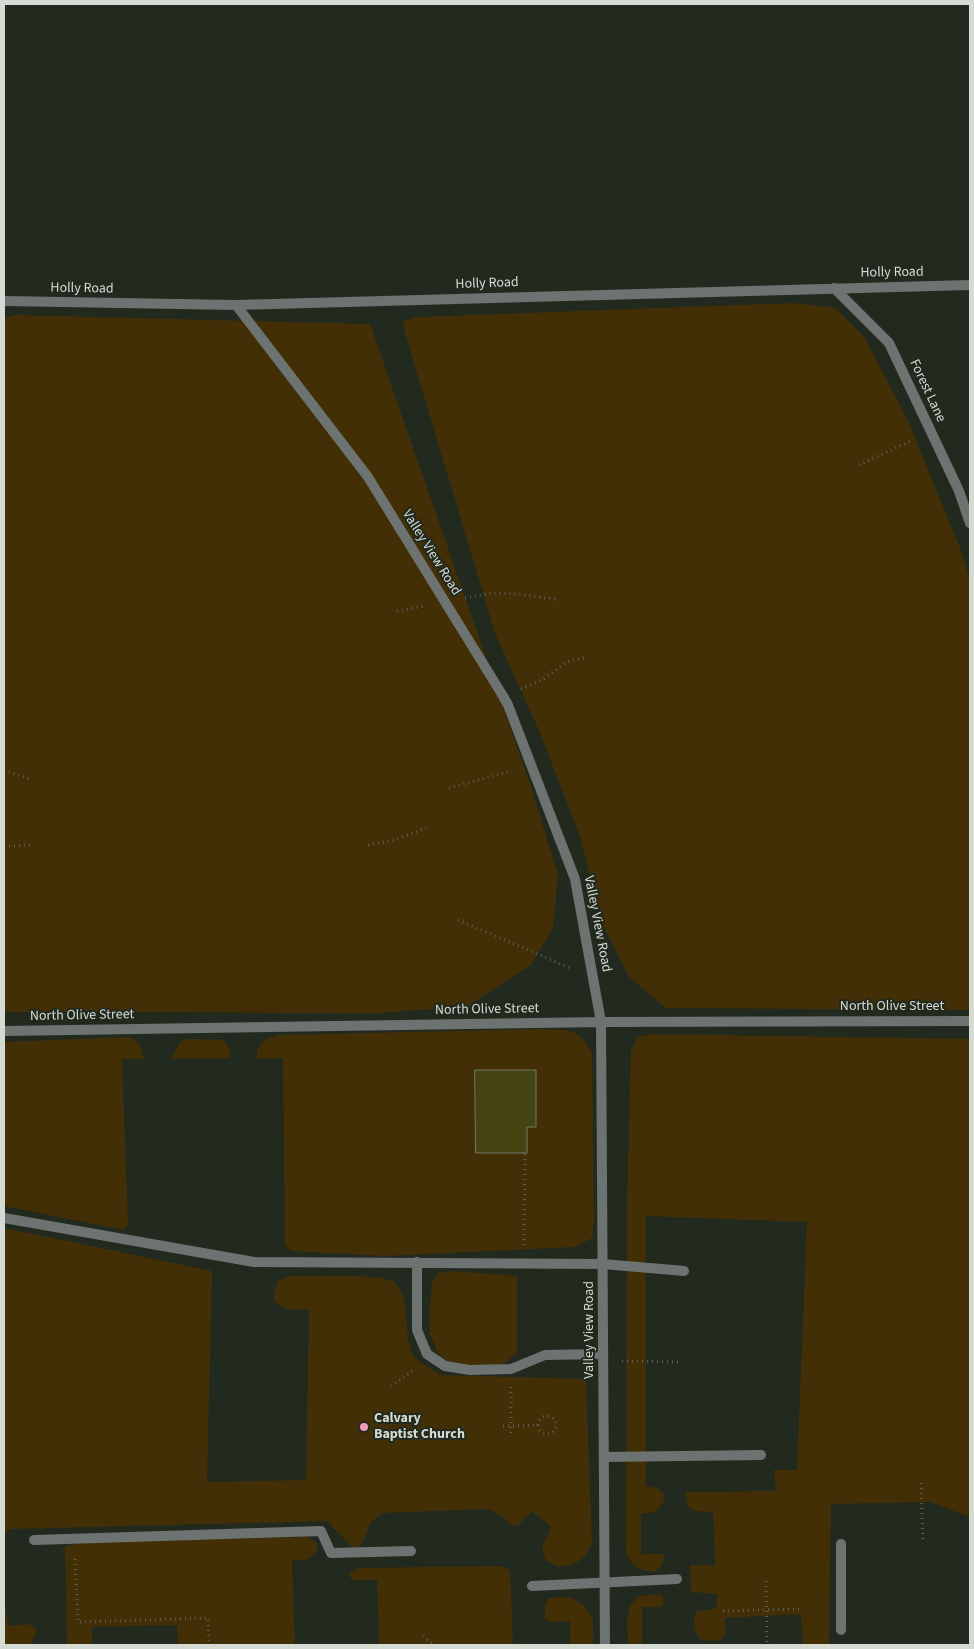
<!DOCTYPE html>
<style>
body{margin:0}
#map{position:relative;width:974px;height:1649px;overflow:hidden;background:#222a1f;font-family:"Source Sans 3",sans-serif}
canvas{display:block}
.frame{position:absolute;inset:0;border:5px solid #d5dad3;pointer-events:none}
</style>
<div id="map">
<canvas width="974" height="1649"></canvas>
<div class="frame"></div>
</div>
<script>
const context = document.querySelector('canvas').getContext('2d');
context.lineJoin = 'round';
function paint(path, color) { context.fillStyle = color; context.fill(path, 'evenodd'); }
function stroke(path, color, width, dash) { context.strokeStyle = color; context.lineWidth = width; context.lineCap = dash ? 'butt' : 'round'; context.setLineDash(dash || []); context.stroke(path); }
function drawText(font, color, halo, rows, align = 'center') {
  context.font = font + ' "Source Sans 3",sans-serif'; context.lineWidth = 4; context.setLineDash([]); context.textBaseline = 'middle'; context.strokeStyle = halo; context.fillStyle = color; for (const [text, x, y, turn = 0] of rows) {
    context.save(); context.translate(x, y); context.rotate((+turn || 0) * Math.PI / 180); context.textAlign = isNaN(turn) ? turn : align; if (halo) context.strokeText(text, 0, 0); context.fillText(text, 0, 0); context.restore();
  }
}
const green = new Path2D(`
 M794 303 835 308 865 338 909 423 960 548 970 580V1010L666 1008 629 977 602 923 580 836 540 733 495 633 403 326 404 321 418 317Z
 M16 315 370 324 530 784 558 875 553 928 531 965 468 1006 381 1013 4 1012V318Z
 M545 1029C571 1031 579 1028 592 1053L594 1222 592 1238 575 1247 384 1256 291 1251 285 1245 283 1058 257 1059C256 1043 265 1039 279 1035Z
 M651 1034 970 1039V1517L930 1502 831 1504 829 1645 803 1644 801 1614 725 1618 726 1632 721 1640 711 1641 700 1639C693 1630 693 1622 696 1612L717 1608V1594L691 1592 690 1565H715L713 1512 694 1511 688 1505 685 1492 776 1491 774 1470H797L807 1222 646 1216V1486L657 1488 665 1495 663 1503 655 1512 641 1514V1554H664L663 1564 655 1572C641 1571 633 1567 626 1554L627 1200 631 1050 638 1037Z
 M130 1037 140 1045 144 1059H122L128 1223 124 1230 4 1206V1042Z
 M186 1039 224 1040 231 1052 230 1058 171 1059 180 1042Z
 M4 1228 212 1271 207 1482 306 1480 309 1310C296 1309 284 1312 274 1300L275 1290 278 1281 290 1276H358L381 1278 395 1282C399 1289 404 1295 405 1304 407 1317 406 1343 413 1355 418 1363 434 1371 442 1375L586 1379 592 1543C583 1562 579 1563 559 1567L546 1560 542 1548 551 1527 532 1511 518 1525 512 1526 502 1516 489 1509 382 1513 370 1523 363 1542 355 1550 327 1521 11 1529 4 1534Z
 M453 1271 517 1276V1353L500 1366H469L447 1361 438 1353 430 1334 429 1318 432 1283 438 1273Z
 M308 1537 317 1543V1551L308 1559 292 1561 295 1645H178L177 1625 92 1627V1645H67L65 1547 82 1542Z
 M500 1566 510 1570 513 1645H379L377 1580H352L349 1574 358 1568Z
 M662 1595 664 1601 663 1605 660 1607H642V1645H628C628 1629 622 1603 642 1596 648 1594 656 1595 662 1595Z
 M570 1597 584 1605 593 1619V1645H570V1621L551 1622 545 1619V1604L549 1598Z
 M4 1601 9 1626 30 1624 37 1631 30 1645H4Z`);
const building = new Path2D(`
 M475 1070H536V1127H527V1153H476Z`);
const path = new Path2D(`
 M859 465 913 440
 M465 598 489 593 517 594 559 600
 M397 611 425 606
 M521 689 542 680 567 662 587 657
 M4 770 32 780
 M449 788 511 771
 M368 845 394 840 426 828
 M4 846 34 845
 M458 920 570 968
 M524 1245 525 1153
 M622 1361 682 1362
 M391 1386 415 1369
 M538 1425a9 9 0 1 1 18 0a9 9 0 1 1-18 0Z
 M503 1426 538 1425
 M511 1433V1387
 M921 1483 923 1543
 M75 1559 78 1622 208 1618 209 1645
 M766 1581 767 1645
 M723 1611 802 1609
 M423 1636 434 1645`);
const service = new Path2D(`
 M4 1218 254 1262 603 1264 684 1271
 M417 1262V1330L427 1354 445 1366 470 1370 511 1369 545 1355 603 1354
 M604 1457 761 1455
 M34 1540 321 1531 331 1553 411 1551
 M841 1544V1630
 M532 1586 677 1579`);
const minor = new Path2D(`
 M834 288 889 343 959 491 970 523
 M4 301 236 305 970 285
 M236 305 368 477 503 696 508 705 575 879 601 1022 605 1645
 M4 1031 601 1022 970 1021`);
const markers = [
 [364,1427,5,"#ef9ab8"]
];
const streetNames = [
 ["Holly Road",892,273,-1],
 ["Holly Road",487,284,-2],
 ["Holly Road",82,289,1],
 ["Forest Lane",927,391,65],
 ["Valley View Road",431,553,58],
 ["Valley View Road",597,924,79],
 ["North Olive Street",892,1007],
 ["North Olive Street",487,1010,-1],
 ["North Olive Street",82,1016,-1],
 ["Valley View Road",590,1330,-90]
];
const poiNames = [
 ["Calvary",374,1419],
 ["Baptist Church",374,1435]
];
paint(green, '#422f06');
paint(building, '#444412');
stroke(building, '#777869', 1);
stroke(path, '#585f56', 3, [1, 4]);
stroke(service, '#6c7370', 10);
stroke(minor, '#6c7370', 10);
for (const [x, y, r, color] of markers) { const dot = new Path2D(); dot.arc(x, y, r, 0, 2 * Math.PI); context.fillStyle = color; context.fill(dot); stroke(dot, '#222a1f', 2); }
drawText('14px', '#d5dad3', '#222a1f', streetNames);
drawText('bold 14px', '#d5dad3', '#222a1f', poiNames, 'left');
</script>
